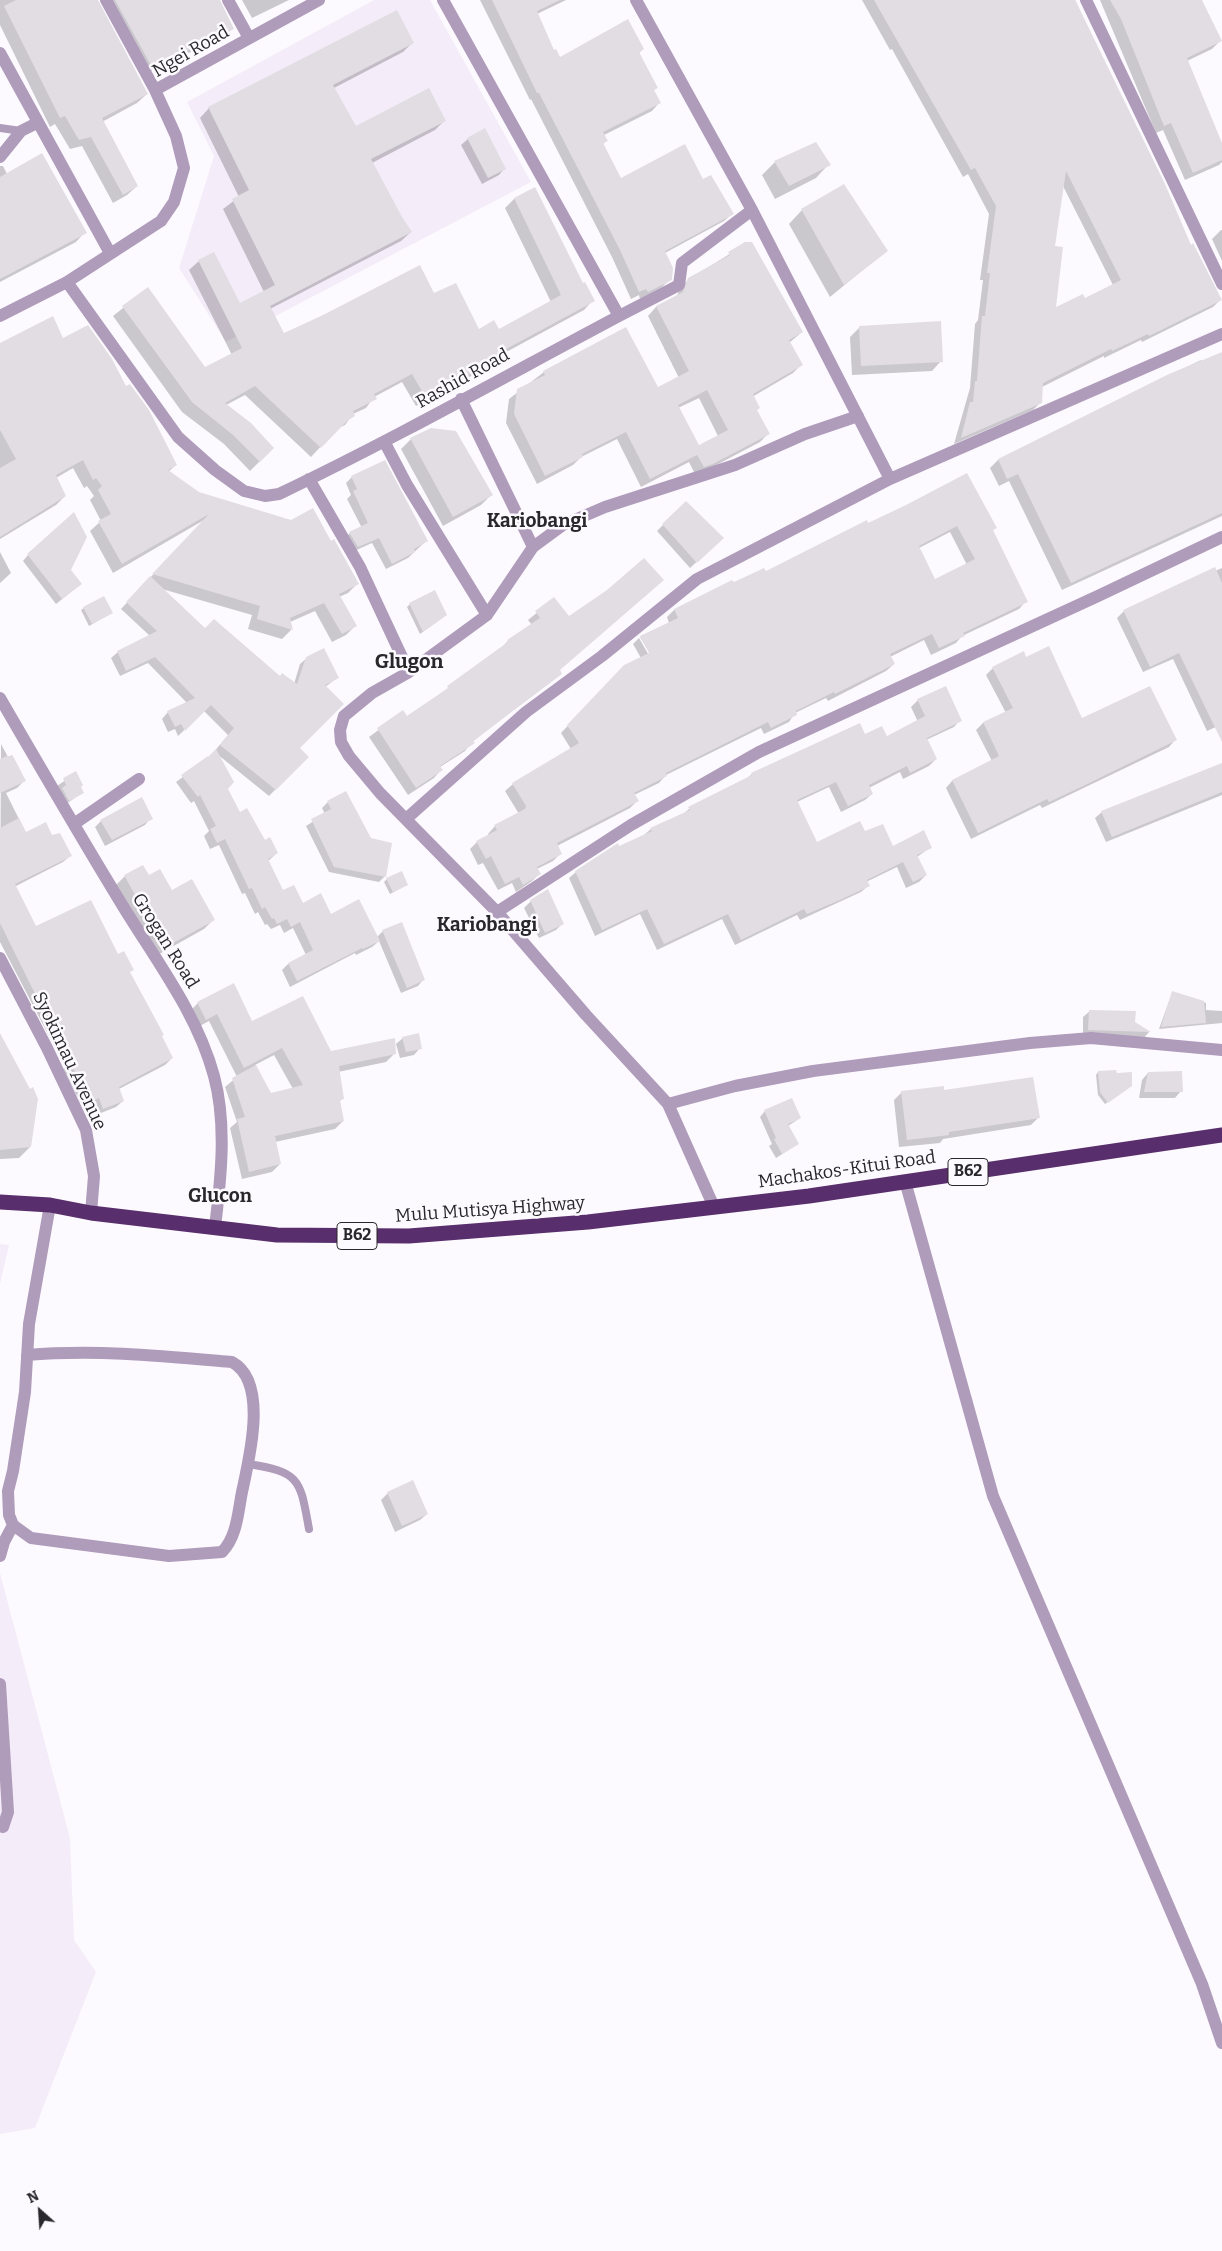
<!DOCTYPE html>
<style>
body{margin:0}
#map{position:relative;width:1222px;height:2251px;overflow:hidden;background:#fdfaff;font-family:Bitter,serif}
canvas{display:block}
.north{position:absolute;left:15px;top:2186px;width:50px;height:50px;-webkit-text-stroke:4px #fdfaff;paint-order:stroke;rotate:334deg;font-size:14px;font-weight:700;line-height:20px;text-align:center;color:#282729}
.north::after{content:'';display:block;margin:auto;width:18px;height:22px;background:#282729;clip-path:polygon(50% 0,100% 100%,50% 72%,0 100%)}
</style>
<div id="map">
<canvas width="1222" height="2251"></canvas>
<div class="north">N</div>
</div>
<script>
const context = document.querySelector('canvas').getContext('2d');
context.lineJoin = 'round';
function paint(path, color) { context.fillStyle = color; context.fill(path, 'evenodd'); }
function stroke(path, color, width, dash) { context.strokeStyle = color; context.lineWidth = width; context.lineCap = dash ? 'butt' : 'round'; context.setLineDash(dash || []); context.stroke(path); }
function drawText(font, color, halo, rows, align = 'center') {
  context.font = font + ' Bitter,serif'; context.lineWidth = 5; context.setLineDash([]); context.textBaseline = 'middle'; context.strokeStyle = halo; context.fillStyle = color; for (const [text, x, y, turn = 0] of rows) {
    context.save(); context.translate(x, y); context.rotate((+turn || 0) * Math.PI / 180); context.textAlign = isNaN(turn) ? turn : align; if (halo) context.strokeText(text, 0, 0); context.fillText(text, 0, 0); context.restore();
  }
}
const built = new Path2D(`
 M374 0H430L531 182 226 342 179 268 214 156 187 102Z
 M0 1244 9 1245 0 1284Z
 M0 1573 70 1838 74 1940 96 1972 35 2128 0 2134Z`);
const shadow = new Path2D(`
 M0 0H91L147 94 137 103 102 122 137 186 127 195 113 203 82 146 70 149 55 124 50 127 0 25Z
 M109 0H218L232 29 225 36 144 74Z
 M242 0H289L252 18Z
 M480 0H566L537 14 554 51 560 59 643 49 639 53 656 88 653 91 659 103 652 111 604 135 606 141 603 144 621 180 702 181 732 214 724 221 665 253 670 279 662 287 640 299 639 295 631 299 612 257 531 99 530 100Z
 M862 0H1075L1164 185 1190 246 1220 300 1213 307 1142 342 1141 340 1104 358V356L1042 387 1041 402 1033 410 954 444 970 388 975 324 978 320 983 280H980L989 214 968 174 963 177 892 49 890 50ZM1063 186 1113 285 1084 299 1054 309 1053 247Z
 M1100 0H1200L1220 41 1212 49 1187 61 1222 146V162L1219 165 1185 180 1163 130 1156 133Z
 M412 43 403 52 334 88 355 128 444 121 435 130 372 163 401 218 411 232 401 241 270 309 283 334 434 295 478 331H498L551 302 505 208 514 199 535 189 582 285 593 300 584 310 484 364 475 374 416 406 402 382 374 397 366 408 353 414 345 425 337 429 311 457 245 395 226 405 273 448 250 471 224 444 182 412 113 316 147 289 205 368 232 355 189 270 199 261 239 305 264 292 223 209 239 197 200 118 209 108Z
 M468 139 505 168 499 175 482 184 461 145Z
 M775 162 829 164 816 178 775 199 762 175Z
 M0 166H3L7 174 85 232 76 242 0 282Z
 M802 210 886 251 830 297 789 224Z
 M1221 230H1222V261L1212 239Z
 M746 244 802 332 789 343 801 365 793 373 752 397 756 410 768 434 760 442 703 472 695 474 689 462 641 487 617 439 581 457 573 465 537 484 506 423 509 399 544 372 658 388 679 378 648 316 656 307 677 296 680 288 689 279ZM699 398 718 436 699 447 678 408Z
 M860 327 941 361 932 371 852 375 850 337Z
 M63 340 126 387 176 465 169 471 198 493 331 542 357 584 348 593 339 597 355 626 346 635 332 642 315 611 290 622 291 630 282 639 248 629 252 615 162 589 205 630 280 677 294 684 300 664 307 658 337 678 325 687 298 748 307 757 269 796 217 754 227 789 239 813 277 853 268 861 283 892 302 904 377 937 383 931 423 980 418 986 401 993 379 941 372 947 356 955 355 953 290 987 282 970 288 964 306 955 293 928 284 933 280 925 271 929 267 924 265 925 258 912 255 914 245 893 242 894 219 845 210 849 204 836 209 831 194 801 191 803 176 782 208 759 228 735 204 711 178 736 175 729 168 732 162 719 168 712 187 703 148 663 120 676 111 658 118 652 150 636 121 609 204 520 113 573 90 531 101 521 90 500 94 496 87 486 84 488 73 468 56 478 65 496 56 505 0 539V345Z
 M1222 354V516L1062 590 1009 481 999 486 990 468 998 460 1170 375 1201 360 1202 363Z
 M411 439 491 495 481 505 443 526 401 449Z
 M352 477 426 541 408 558 386 569 372 543 352 552 344 539 350 533 362 528 347 499 351 495 346 483Z
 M686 502 722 538 690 568 657 531Z
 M906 506 995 528 992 531 1026 601 1019 609 962 636 956 643 931 655 924 640 890 657 894 664 886 671 828 701 826 698 795 713 789 722 764 734 761 728 666 775 659 783 634 795 637 801 630 808 557 846 560 854 553 861 537 869 539 874 532 881 516 892 512 883 498 890 483 863 478 865 470 849 477 842 489 836 488 834 495 826 519 814 505 791 513 784 571 749 561 733 625 666 641 658 633 644 639 638 651 659 653 658 640 637 669 623 667 617 674 610 732 581 733 584 765 573ZM950 532 967 565 935 581 919 548Z
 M0 552 11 573 0 583Z
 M28 555 70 570 81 584 56 604 23 561Z
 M1222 568V724L1207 731 1173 659 1143 672 1117 618 1124 611Z
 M554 599 560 674 472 742 465 751 440 767 441 770 434 778 408 795 369 737 403 712 406 717 440 695 500 649 508 641 532 625 528 620Z
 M410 604 446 615 420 634 407 607Z
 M84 608 112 613 89 626 81 610Z
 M1026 658 1082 720 1175 740 1169 747 1042 808 1040 805 971 839 946 788 952 781 992 761 976 730 983 723 1006 713 986 675 993 668Z
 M918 700 960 720 954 727 926 740 936 759 929 766 903 779 900 772 869 788 872 794 865 800 841 812 829 787 797 802 816 844 865 833 892 847H931L917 857 926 875 919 882 906 888 897 867 866 882 868 886 861 892 800 920 797 915 735 945 722 919 657 950 640 914 595 936 569 878 576 872 644 835 651 829 682 815 689 809 746 779 752 774 865 736 886 738 918 722 911 707Z
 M1 744 8 757 12 755 24 781 17 788 6 793 26 833 52 837 70 856 63 862 14 887 35 928 117 956 129 973 172 1058 165 1065 119 1089 123 1101 116 1107 96 1115 92 1103 83 1108 63 1069 65 1067 0 942Z
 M1222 764V795L1106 842 1095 818 1102 812Z
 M76 773 82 793 63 806 57 786Z
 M328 802 385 876 379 882 329 872 306 826 325 814 322 808Z
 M151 818 145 825 105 846 95 827 101 821Z
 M143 866 148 877 213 920 204 929 154 957 115 886 125 876Z
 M387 879 407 885 390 894 384 882Z
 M531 901 563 923 556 930 539 938 524 908Z
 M1172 993 1206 1003V1010L1222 1011V1023L1159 1029Z
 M198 1003 330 1053 394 1054 386 1062 338 1072 343 1098 339 1102 343 1121 335 1129 275 1142 280 1164 272 1172 242 1179 230 1128 237 1122 225 1087 237 1077 209 1021 198 1027 190 1011ZM274 1055 293 1089 271 1095 255 1065Z
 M1090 1011 1134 1023 1149 1032 1144 1038 1083 1036V1017Z
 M0 1037 30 1147 19 1158 0 1159Z
 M403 1038 420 1048 414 1055 400 1058 396 1044Z
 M1098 1072 1127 1089 1105 1104 1098 1095 1096 1075Z
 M1148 1073 1181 1091 1175 1098H1139L1142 1080Z
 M902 1092H943L1039 1117 1031 1125 943 1139 940 1143 899 1147 894 1100Z
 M765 1111 800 1118 788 1126 798 1144 776 1158 769 1146 772 1144 760 1117Z
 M388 1493 427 1514 420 1520 395 1532 381 1500Z`);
const building = new Path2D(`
 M16 0H98L148 94 102 118 138 186 123 195 91 137 79 140 65 116 60 118 4 6Z
 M115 0H220L234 29 152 67Z
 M492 0H560L537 11 554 50 556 49 560 57 628 19 644 49 639 52 658 88 654 90 661 103 603 132 608 141 603 143 621 178 685 144 703 179 711 175 734 214 665 251 673 268 672 280 648 292 646 289 639 292 620 250 539 93H537Z
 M874 0H1075L1165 184 1191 245 1193 243 1222 300 1149 336 1148 334 1112 351 1111 349 1043 383 1042 403 961 438 970 402H973L975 381H977L982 316H985L990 273H987L996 206 975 168 971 170ZM1066 171 1121 280 1085 298 1083 294 1056 307 1063 247 1055 246Z
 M1110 0H1202L1222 41 1187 58 1222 143V160L1193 173 1171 123 1164 126 1121 19Z
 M397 10 414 43 333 85 356 126 429 88 446 121 371 159 402 217 412 232 270 306 284 333 323 315 420 265 434 293 456 283 479 329 494 320 499 329 561 295 514 198 535 187 583 283 585 282 595 301 484 361 486 365 426 398 412 374 374 394 377 399 353 411 355 416 347 421 321 448 255 386 225 403 251 423 274 448 260 462 233 435 192 402 122 306 148 287 205 367 242 348 198 260 214 252 240 303 275 285 232 199 249 190 208 107Z
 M485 128 506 169 488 178 467 138Z
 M816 142 831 165 789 186 774 161Z
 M42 153 87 233 0 279V177Z
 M844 184 888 251 844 285 801 209Z
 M745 242H752L803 332 789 340 803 365 753 394 760 408 757 410 770 434 713 464 704 467 697 455 650 479 626 432 582 454 583 457 545 476 514 414 517 389 545 375 543 371 626 327 658 387 689 371 656 306 683 292 688 278 730 255 728 252ZM707 390 728 430 699 445 678 405Z
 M53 316 63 338 88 325 112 359 126 386 130 384 149 410 177 465 168 470 199 492 291 520 313 508 331 541 334 539 359 584 339 594 357 626 342 634 324 603 290 618 293 630 257 619 260 606 152 574 209 514 122 564 98 521 111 514 98 490 102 486 96 478 93 480 83 460 56 475 66 496 0 537V468L16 459 0 430V343Z
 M941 321 943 362 861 366 859 326Z
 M1222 352V513L1071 583 1018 474 1007 479 998 459 1169 374Z
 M431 428 456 431 493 495 453 517 410 438Z
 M385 460 428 541 414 549 415 552 392 564 379 538 358 547 349 532 368 523 353 491 357 489 351 476Z
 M967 473 997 528 993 530 1028 602 963 633 965 636 939 648 932 634 890 654 895 664 835 694 834 692 796 711 797 715 771 728 768 722 666 773 667 776 634 793 639 801 557 843 562 854 537 867 541 874 523 885 519 877 505 884 491 856 486 859 476 841 497 830 494 825 525 809 526 806 512 783 579 743 567 725 624 665 649 653 640 636 678 618 674 609 732 580 734 582 764 568 766 571 867 520 868 523 906 505ZM957 526 975 559 935 579 919 546Z
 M686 501 724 538 697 563 662 524Z
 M74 512 87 537 71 570 82 584 62 599 27 554Z
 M644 558 664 580 560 670 562 674 473 741 475 743 440 766 443 770 416 788 377 728 403 710 407 716 448 688 447 686 508 642 507 640 540 618 535 611 554 597 569 616 607 590Z
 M1215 567 1222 583V742L1179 653 1150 667 1123 610Z
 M150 576 205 628 214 619 280 676 282 673 297 684 306 657 324 648 339 678 325 685 344 704 300 748 309 757 276 790 220 745 234 728 211 705 185 731 181 724 175 727 167 711 195 698 155 657 126 671 117 651 157 631 126 602Z
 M435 590 447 615 423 632 409 603Z
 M104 596 113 613 92 624 83 607Z
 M1049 646 1082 718 1150 686 1177 740 1079 788 1049 802 1047 799 978 833 952 780 999 756 983 722 1013 708 992 667 1024 651 1026 657Z
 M946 686 962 721 927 738 937 759 910 773 907 766 869 785 873 794 848 806 836 782 797 800 817 842 860 821 865 831 883 824 893 846 924 830 932 848 917 855 927 875 913 882 903 862 867 880 870 886 840 900 807 914 804 909 741 940 728 914 664 944 647 909 602 930 575 871 618 843 619 846 652 831 650 828 690 810 688 807 752 775 751 773 860 723 865 734 882 726 887 736 925 716 917 699Z
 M216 749 234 782 228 789 240 812 247 808 265 840 270 837 278 853 268 859 283 890 294 885 303 903 321 893 331 914 359 899 380 941 363 949 362 948 297 981 288 963 313 950 300 922 291 927 287 919 277 924 274 918 272 919 265 907 262 909 252 888 249 889 225 839 217 843 210 829 216 826 200 795 198 797 181 775 208 756V757Z
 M7 756H13L26 781 0 793V759Z
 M1222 763V792L1112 837 1101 811Z
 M76 771 83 785 81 787 84 793 69 801 62 788 66 785 63 778Z
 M346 791 371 838 392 843 386 877 334 867 311 819 331 809 327 801Z
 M142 797 153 819 112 840 100 820Z
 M19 818 26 832 46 822 52 835 60 833 72 856 15 884 36 926 91 900 118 954 124 951 134 970 130 972 164 1035 162 1036 173 1058 119 1087 124 1101 103 1109 99 1098 91 1102 69 1061 71 1060 48 1015 46 1016 0 923V828Z
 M143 865 149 875 160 869 172 890 192 879 215 920 164 948 124 875Z
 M402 871 408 885 393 892 386 878Z
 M548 889 564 924 545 933 530 900Z
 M402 922 425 980 407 988 382 930Z
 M234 983 252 1021 303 996 331 1051 395 1038 396 1054 339 1066 344 1099 340 1100 344 1121 275 1136 281 1164 249 1172 237 1119 245 1117 232 1078 256 1065 271 1093 303 1085 282 1048 244 1068 217 1014 206 1020 197 1002Z
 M1172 991 1204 1001 1206 1023 1161 1027Z
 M1089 1010 1136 1011 1135 1022 1151 1032 1088 1030Z
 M0 1033 30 1089 33 1087 38 1099 31 1147 0 1150Z
 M419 1033 422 1049 406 1052 402 1037Z
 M1116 1070 1117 1073 1132 1072V1086L1108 1103 1100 1092 1098 1071Z
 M1182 1071 1183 1092H1144L1148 1072Z
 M1033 1077 1040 1118 949 1132V1135L907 1140 901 1091 944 1086V1090Z
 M792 1098 801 1118 788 1124 799 1144 782 1154 774 1139 776 1138 764 1110Z
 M413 1480 428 1514 402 1526 387 1492Z`);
const lane = new Path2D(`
 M0 128 21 131
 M248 1464C301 1472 300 1480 309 1529`);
const street = new Path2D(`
 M106 0 155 90
 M228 0 249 38
 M636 0 752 210 890 479
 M1086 0 1222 284
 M0 53 110 253
 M0 157 21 131 37 123
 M67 282 178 437 215 470 244 491 265 496 279 494C394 439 506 376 619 316L443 0
 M0 316 67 282 161 221 174 202 184 168 176 136 155 90 319 0
 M619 316 679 285 682 263 752 210
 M461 399 533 547
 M385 443 407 485 487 615
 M309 479 360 567 409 672 372 693 344 716 340 730 341 742 349 756 380 793 497 912 586 1015 668 1104
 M409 672 487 615 533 547 563 525 605 507 735 465 805 434 858 416
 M0 698C40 767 80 836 121 903 155 959 197 1013 214 1076 227 1124 221 1178 215 1227
 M406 819 526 712 602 656 697 579 890 479 1222 334
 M74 824 139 779
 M497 912 631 825 759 752 1098 596 1222 537
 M0 958 47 1048 86 1130 94 1176 91 1213
 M905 1181 993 1496 1202 1984 1222 2043
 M714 1207 668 1104 735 1086 813 1071 1030 1043 1091 1038 1222 1050
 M27 1355C96 1349 164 1356 232 1362 269 1382 249 1459 242 1492 238 1512 237 1537 222 1552L169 1556 31 1538 13 1525 9 1515 8 1491 13 1471 25 1392 29 1324 50 1205
 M0 1556 4 1542 13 1525
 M0 1684 8 1812 3 1827`);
const highway = new Path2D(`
 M0 1202 50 1205 91 1213 277 1235 409 1236 588 1222 809 1196 1222 1135`);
const shields = [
 [968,1172,40],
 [357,1236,40]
];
const shieldNames = [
 ["B62",968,1172],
 ["B62",357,1236]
];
const streetNames = [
 ["Ngei Road",191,52,-30],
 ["Rashid Road",463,379,-29],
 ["Grogan Road",165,941,58],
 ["Syokimau Avenue",69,1061,65],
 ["Machakos-Kitui Road",847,1170,-8],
 ["Mulu Mutisya Highway",490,1210,-4]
];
const neighbourhoodNames = [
 ["Kariobangi",537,522],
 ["Kariobangi",487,926],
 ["Glucon",220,1197]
];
const quarterNames = [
 ["Glugon",409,662]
];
paint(built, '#f4ecf8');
paint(shadow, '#0003');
paint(building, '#e1dde3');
stroke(lane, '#af9bba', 8);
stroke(street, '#af9bba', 12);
stroke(highway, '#582e6c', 15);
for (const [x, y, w] of shields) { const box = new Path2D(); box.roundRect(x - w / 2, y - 13.5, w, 27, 4); context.fillStyle = '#fdfaff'; context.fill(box); stroke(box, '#282729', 1); }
drawText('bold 16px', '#282729', null, shieldNames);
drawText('18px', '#282729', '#fdfaff', streetNames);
drawText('bold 19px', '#282729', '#fdfaff', neighbourhoodNames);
drawText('bold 20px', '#282729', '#fdfaff', quarterNames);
</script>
